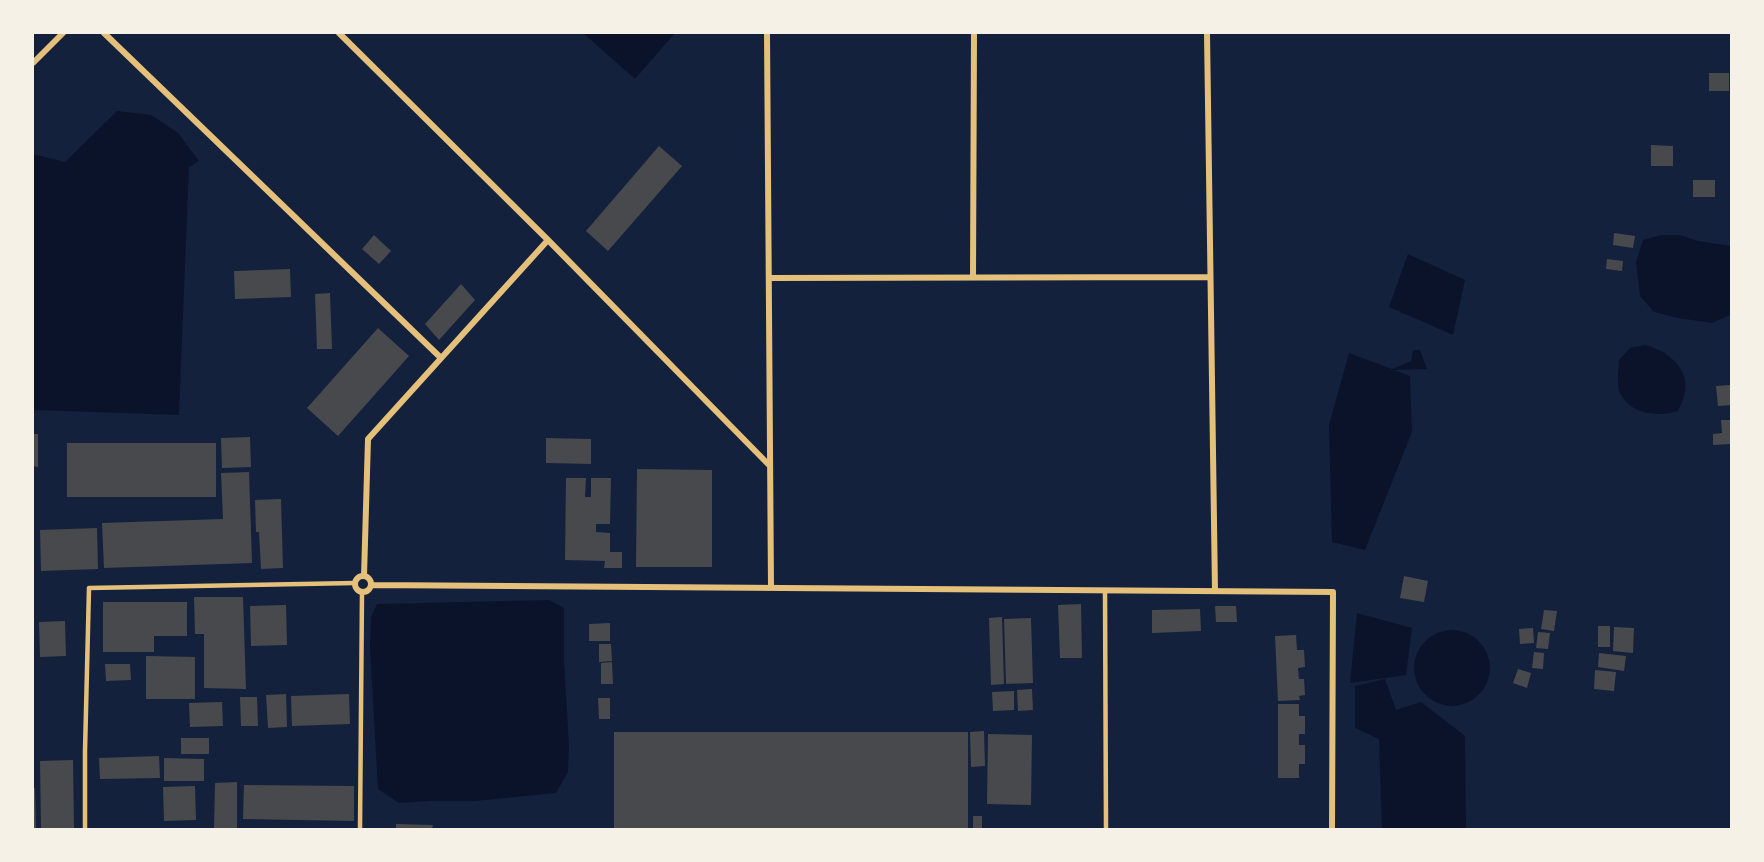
<!DOCTYPE html>
<style>
body{margin:0}
#map{position:relative;width:1764px;height:862px;overflow:hidden;background:#14213d;font-family:"Libre Baskerville",serif}
canvas{display:block}
.frame{position:absolute;inset:0;border:34px solid #f6f1e7;pointer-events:none}
</style>
<div id="map">
<canvas width="1764" height="862"></canvas>
<div class="frame"></div>
</div>
<script>
const context = document.querySelector('canvas').getContext('2d');
context.lineJoin = 'round';
function paint(path, color) { context.fillStyle = color; context.fill(path, 'evenodd'); }
function stroke(path, color, width, dash) { context.strokeStyle = color; context.lineWidth = width; context.lineCap = dash ? 'butt' : 'round'; context.setLineDash(dash || []); context.stroke(path); }
const water = new Path2D(`
 M583 33H675L635 79Z
 M117 111 151 115 178 133 199 161 189 167 179 415 33 410V154L65 162Z
 M1661 235H1680L1698 241 1731 246 1730 315 1712 323 1678 318 1654 312 1640 296 1636 262 1643 240Z
 M1408 254 1465 280 1453 335 1389 307Z
 M1645 345C1666 350 1690 368 1685 392 1684 398 1681 405 1678 411 1657 417 1631 415 1620 393 1616 385 1619 369 1619 360L1630 348Z
 M1413 350H1420L1427 369 1394 370 1410 376 1412 432 1365 550 1332 542 1329 425 1349 353 1392 369 1411 361Z
 M549 600 564 608V660L569 745 568 772 556 793 475 801H431L399 803 378 789 370 648 371 617 377 604Z
 M1357 613 1412 628 1406 675 1350 683Z
 M1414 668a38 38 0 1 1 76 0a38 38 0 1 1-76 0Z
 M1385 679 1396 710 1421 702 1465 736 1466 829H1382L1379 739 1355 728V686Z`);
const building = new Path2D(`
 M1709 73H1729V91H1709Z
 M1651 145 1673 146V166H1651Z
 M659 146 682 166 608 251 586 231Z
 M1693 180H1715V197H1693Z
 M1614 233 1635 236 1633 248 1613 245Z
 M374 235 391 251 379 264 362 249Z
 M1607 259 1623 261 1622 271 1606 269Z
 M290 269 291 297 235 299 234 271Z
 M461 284 475 300 439 340 425 324Z
 M330 293 332 349H317L315 294Z
 M378 328 409 356 338 436 307 408Z
 M1731 385V405L1718 406 1716 386Z
 M1721 420H1731V444L1713 445V434L1722 433Z
 M33 434H38V467L33 466Z
 M250 437 251 467 222 468 221 438Z
 M546 438 591 439V464L546 463Z
 M67 443H216V497H67Z
 M637 469 712 470V567H636Z
 M249 472 252 563 104 568 102 523 223 519 221 473Z
 M566 478H586L585 497H591V478H611L610 524H596V532L610 533V552H622V568H604L605 561 565 560Z
 M281 499 283 568 261 569 259 532H256L255 500Z
 M97 528 98 569 41 571 40 530Z
 M1404 576 1428 581 1424 602 1400 598Z
 M194 597H243L246 689 204 688V634H195Z
 M103 602H187V636H154V652H103Z
 M1081 604 1082 658H1060L1058 605Z
 M286 605 287 645 251 646 250 606Z
 M1215 606H1236L1237 622H1216Z
 M1200 609 1201 631 1152 633V610Z
 M1544 610 1557 611 1554 631 1541 629Z
 M1002 617 1004 684 991 685 989 618Z
 M1031 618 1033 683 1006 684 1004 619Z
 M65 621 66 656 40 657 39 622Z
 M610 623V641H589V624Z
 M1598 626H1610V647H1598Z
 M1614 627 1634 628 1633 653 1613 651Z
 M1533 628 1534 643 1520 644 1519 629Z
 M1538 632 1550 633 1548 649 1536 648Z
 M1296 635 1297 650H1304L1305 667 1298 668 1299 679H1304L1305 695 1299 696 1300 700 1278 701 1275 636Z
 M599 644H611L612 661 599 662Z
 M1534 652 1544 653 1543 669 1532 668Z
 M1599 653 1626 656 1624 671 1598 667Z
 M146 656 195 657V699H146Z
 M612 662 613 684H601V663Z
 M105 664H130L131 680 106 681Z
 M1518 669 1531 673 1527 688 1513 683Z
 M1595 670 1616 672 1614 691 1594 689Z
 M1032 689 1033 710 1018 711 1017 690Z
 M1014 691V710L993 711 992 692Z
 M286 694 287 727 268 728 266 695Z
 M349 694 350 724 292 726 291 696Z
 M240 697H257L258 726H241Z
 M598 698H610V719H599Z
 M222 702 223 726 190 727 189 703Z
 M1278 704H1299V716H1305V734H1299V745H1305V764H1299V778H1278Z
 M984 731 985 766 971 767 970 732Z
 M614 732H968V829H614Z
 M988 734 1032 735 1031 805 987 804Z
 M181 738H209V754H181Z
 M159 756 160 778 100 779 99 758Z
 M164 758 204 759V781H164Z
 M73 760 74 829H41L40 761Z
 M237 782V829H214L215 783Z
 M244 785 354 786V821L243 819Z
 M195 786 196 820 164 821 163 787Z
 M33 788H35L36 829H33Z
 M973 816H982V829H973Z
 M396 824 433 825 432 829H396Z`);
const service = new Path2D(`
 M1105 590 1106 829
 M85 829V751L89 588 355 583
 M360 829 362 592`);
const minor = new Path2D(`
 M104 33 441 358
 M339 33 548 240 770 466
 M767 33 771 588
 M1207 33 1215 591
 M33 63 63 33
 M973 277 974 33
 M769 278 1210 277
 M364 576 368 439 548 240
 M355 584a8 8 0 1 1 16 0a8 8 0 1 1-16 0Z
 M371 585 1333 592 1332 829`);
paint(water, '#0b132b');
paint(building, '#48494c');
stroke(service, '#e5c07b', 4.5);
stroke(minor, '#e5c07b', 6);
</script>
